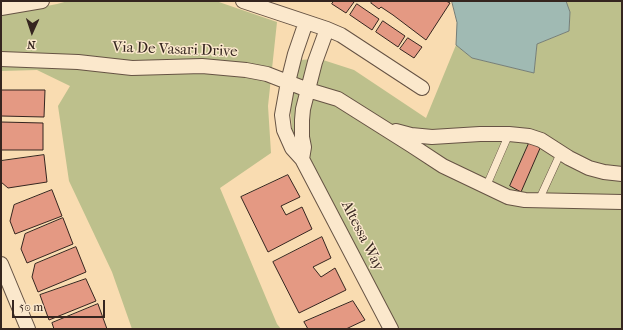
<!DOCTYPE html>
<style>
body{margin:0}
#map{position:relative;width:623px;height:330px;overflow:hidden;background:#f9dcb1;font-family:"IM FELL French Canon",serif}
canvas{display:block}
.frame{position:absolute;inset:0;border:2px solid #35251f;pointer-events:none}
.north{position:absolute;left:12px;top:12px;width:40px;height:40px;-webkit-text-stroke:3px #fbe8cc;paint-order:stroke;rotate:183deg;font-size:11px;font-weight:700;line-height:16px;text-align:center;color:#35251f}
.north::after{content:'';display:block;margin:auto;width:14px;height:18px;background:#35251f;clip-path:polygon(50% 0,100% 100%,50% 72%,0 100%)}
.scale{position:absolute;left:12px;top:300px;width:93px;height:18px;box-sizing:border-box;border:2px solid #35251f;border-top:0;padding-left:5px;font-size:12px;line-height:14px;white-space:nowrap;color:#35251f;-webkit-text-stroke:3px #fbe8cc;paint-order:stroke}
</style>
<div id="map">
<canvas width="623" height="330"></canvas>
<div class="frame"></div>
<div class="north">N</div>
<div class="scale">50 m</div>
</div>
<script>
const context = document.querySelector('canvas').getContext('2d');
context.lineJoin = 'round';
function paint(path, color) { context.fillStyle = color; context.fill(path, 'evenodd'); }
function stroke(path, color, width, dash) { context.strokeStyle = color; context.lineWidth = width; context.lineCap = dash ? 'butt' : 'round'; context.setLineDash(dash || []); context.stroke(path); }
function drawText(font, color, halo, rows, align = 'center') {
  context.font = font + ' "IM FELL French Canon",serif'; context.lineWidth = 3; context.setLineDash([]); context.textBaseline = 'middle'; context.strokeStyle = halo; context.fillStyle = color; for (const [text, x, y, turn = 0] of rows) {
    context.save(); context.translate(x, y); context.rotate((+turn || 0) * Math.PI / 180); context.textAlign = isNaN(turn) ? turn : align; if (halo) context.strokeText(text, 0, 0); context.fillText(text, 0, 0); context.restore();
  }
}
const green = new Path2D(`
 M68 1H216L277 22 268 106 271 153 220 188 277 324 281 329H132L112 272 69 181 58 106 70 86 37 70 1 71V15L57 4Z
 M566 1H622V329H396L293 144 289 87 297 60 320 59 354 70 426 118 456 45 472 58 534 73 537 44 569 31 570 12Z`);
const water = new Path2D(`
 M452 1H566L570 12 569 31 537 44 534 73 472 58 456 45 457 23Z`);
const building = new Path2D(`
 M334 1H352L354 2 346 13 332 4Z
 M373 1H446L450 3 426 40 393 15 381 7 379 9 371 3Z
 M357 4 379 19 372 30 350 15Z
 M383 21 405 36 398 47 376 32Z
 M408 38 422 47 414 58 400 49Z
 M1 90H45L44 117 1 116Z
 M1 122 43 123V150H1Z
 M530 141 541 146 521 192 510 186Z
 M44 155 47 182 8 188 1 182V161Z
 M288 175 300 197 281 206 286 215 302 207 312 229 268 252 241 197Z
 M52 190 62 216 15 234 10 221 14 205Z
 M63 218 73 244 27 263 21 249 25 234Z
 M322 237 331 258 313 267 321 277 335 268 346 290 299 313 273 262Z
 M76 247 86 272 38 292 32 277 35 264Z
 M86 279 96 301 49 320 40 295Z
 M353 301 365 320 346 329H308L304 322Z
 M98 304 107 329H54L52 323Z`);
const service = new Path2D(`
 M486 187 509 134
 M539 200 561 152`);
const minor = new Path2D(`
 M243 1 327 29 341 35 422 88
 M1 8 42 1
 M306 22 295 54 288 82 282 115 284 130 292 148 302 159 391 329
 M1 59 78 62 132 68 202 66 246 70 267 74 308 90 338 99 411 145 443 166 508 197 525 200 622 202
 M396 131 411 135 432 137 480 134H509L529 136 541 140 569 158 589 168 604 172 622 174
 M302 159 304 147 302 137V120L303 109 315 62 327 29
 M1 264 28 329`);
const streetNames = [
 ["Via De Vasari Drive",175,50,2],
 ["Altessa Way",362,236,63]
];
paint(green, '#bdc08c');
paint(water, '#a0bab3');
stroke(water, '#757e78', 1);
paint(building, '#e49983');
stroke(building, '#35251f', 1);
stroke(service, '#665344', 8);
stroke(minor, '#665344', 16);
stroke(service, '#fbe8cc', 7);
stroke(minor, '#fbe8cc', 14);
drawText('15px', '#35251f', '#fbe8cc', streetNames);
</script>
